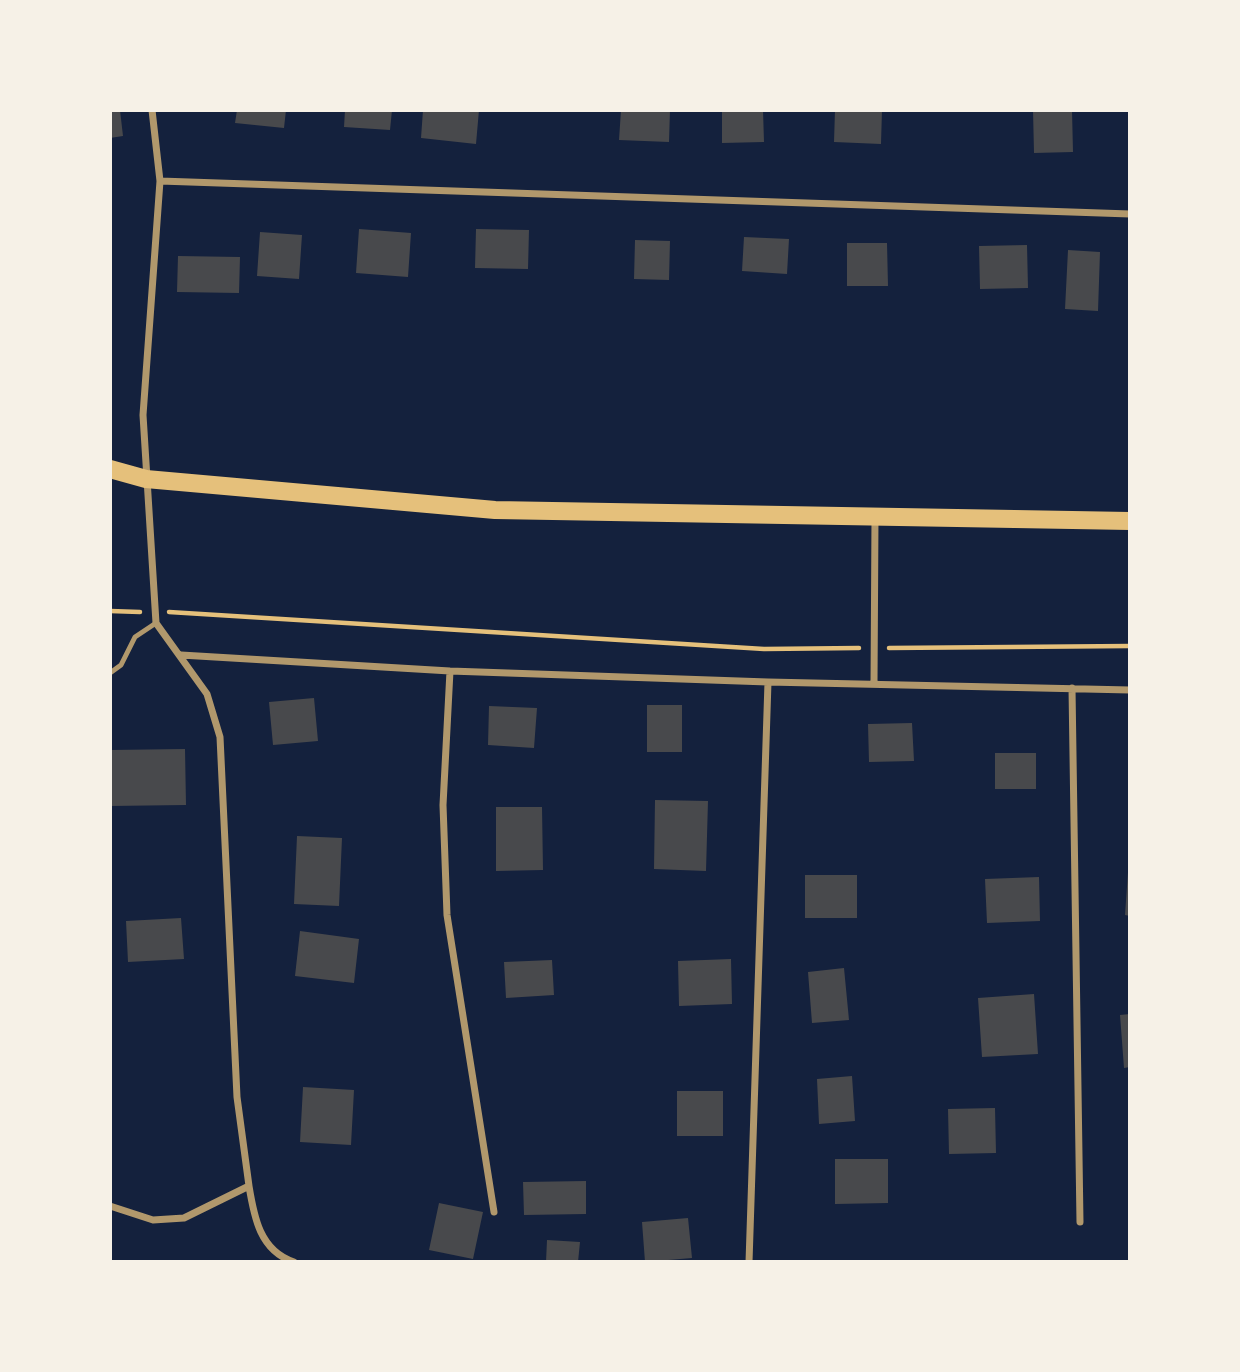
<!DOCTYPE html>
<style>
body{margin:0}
#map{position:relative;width:1240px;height:1372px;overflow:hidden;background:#14213d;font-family:"Source Serif 4",serif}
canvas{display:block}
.frame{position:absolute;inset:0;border:112px solid #f6f1e7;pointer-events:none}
</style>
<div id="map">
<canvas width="1240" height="1372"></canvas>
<div class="frame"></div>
</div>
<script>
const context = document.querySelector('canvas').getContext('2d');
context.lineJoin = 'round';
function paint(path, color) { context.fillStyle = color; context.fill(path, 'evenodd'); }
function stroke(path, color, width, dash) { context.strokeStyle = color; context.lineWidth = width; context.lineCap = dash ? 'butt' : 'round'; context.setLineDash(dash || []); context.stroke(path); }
const building = new Path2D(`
 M110 110H120L123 136 110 138Z
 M237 110H286L284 128 235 123Z
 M345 110H392L390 130 344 127Z
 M423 110H479L476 144 421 138Z
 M621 110H670L669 142 619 140Z
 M722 110H763L764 142 722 143Z
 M835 110H882L881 144 834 142Z
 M1033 110H1072L1073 152 1034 153Z
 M359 229 411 233 408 277 356 273Z
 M476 229 529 230 528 269 475 268Z
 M260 232 302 235 299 279 257 276Z
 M744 237 789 239 787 274 742 271Z
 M635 240 670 241 669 280 634 279Z
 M847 243H887L888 286H847Z
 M1027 245 1028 288 980 289 979 246Z
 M1068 250 1100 252 1098 311 1065 309Z
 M178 256 240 257 239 293 177 292Z
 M314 698 318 741 273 745 269 702Z
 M647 705H682V752H647Z
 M489 706 537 708 534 748 488 745Z
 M912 723 914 761 869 762 868 724Z
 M185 749 186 805 110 806V750Z
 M995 753H1036V789H995Z
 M655 800 708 801 706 871 654 869Z
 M496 807H542L543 870 496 871Z
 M297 836 342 838 339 906 294 904Z
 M1128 872H1130V916L1125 915Z
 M805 875H857V918H805Z
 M1039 877 1040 921 987 923 985 879Z
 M181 918 184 959 128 962 126 921Z
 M300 931 359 939 354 983 295 976Z
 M731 959 732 1004 679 1006 678 961Z
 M552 960 554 995 506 998 504 962Z
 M844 968 849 1020 812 1023 808 972Z
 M1034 994 1038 1054 982 1057 978 998Z
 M1130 1014V1067L1124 1068 1120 1015Z
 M852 1076 855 1121 819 1124 817 1079Z
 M303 1087 354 1090 351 1145 300 1142Z
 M677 1091H723V1136H677Z
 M995 1108 996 1153 949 1154 948 1109Z
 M835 1159H888V1203L835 1204Z
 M586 1181V1214L524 1215 523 1182Z
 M439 1203 483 1212 473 1259 429 1250Z
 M688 1218 692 1258 645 1262 642 1222Z
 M547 1240 580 1242 578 1262H546Z`);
const path = new Path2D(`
 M110 611 140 612
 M169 612 764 649 859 648
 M889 648 1130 646`);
const service = new Path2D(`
 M110 673 121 665 135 637 156 623`);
const minor = new Path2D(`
 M152 110 160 181 143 415 156 623 207 694 220 737 237 1097 249 1186
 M160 181 1130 214
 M181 655 450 671 768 682 1130 690
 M450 671 443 805 447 915 494 1212
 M874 684 875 518
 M1072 688 1080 1222
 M110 1206 153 1220 184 1218 249 1186C254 1217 260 1251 294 1262
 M749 1262 768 682`);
const primary = new Path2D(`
 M110 469 146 479 495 510 1130 521`);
paint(building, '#48494c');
stroke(path, '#e5c07b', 4.5);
stroke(service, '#b1986c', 5);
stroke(minor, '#b1986c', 7);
stroke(primary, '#e5c07b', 18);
</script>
